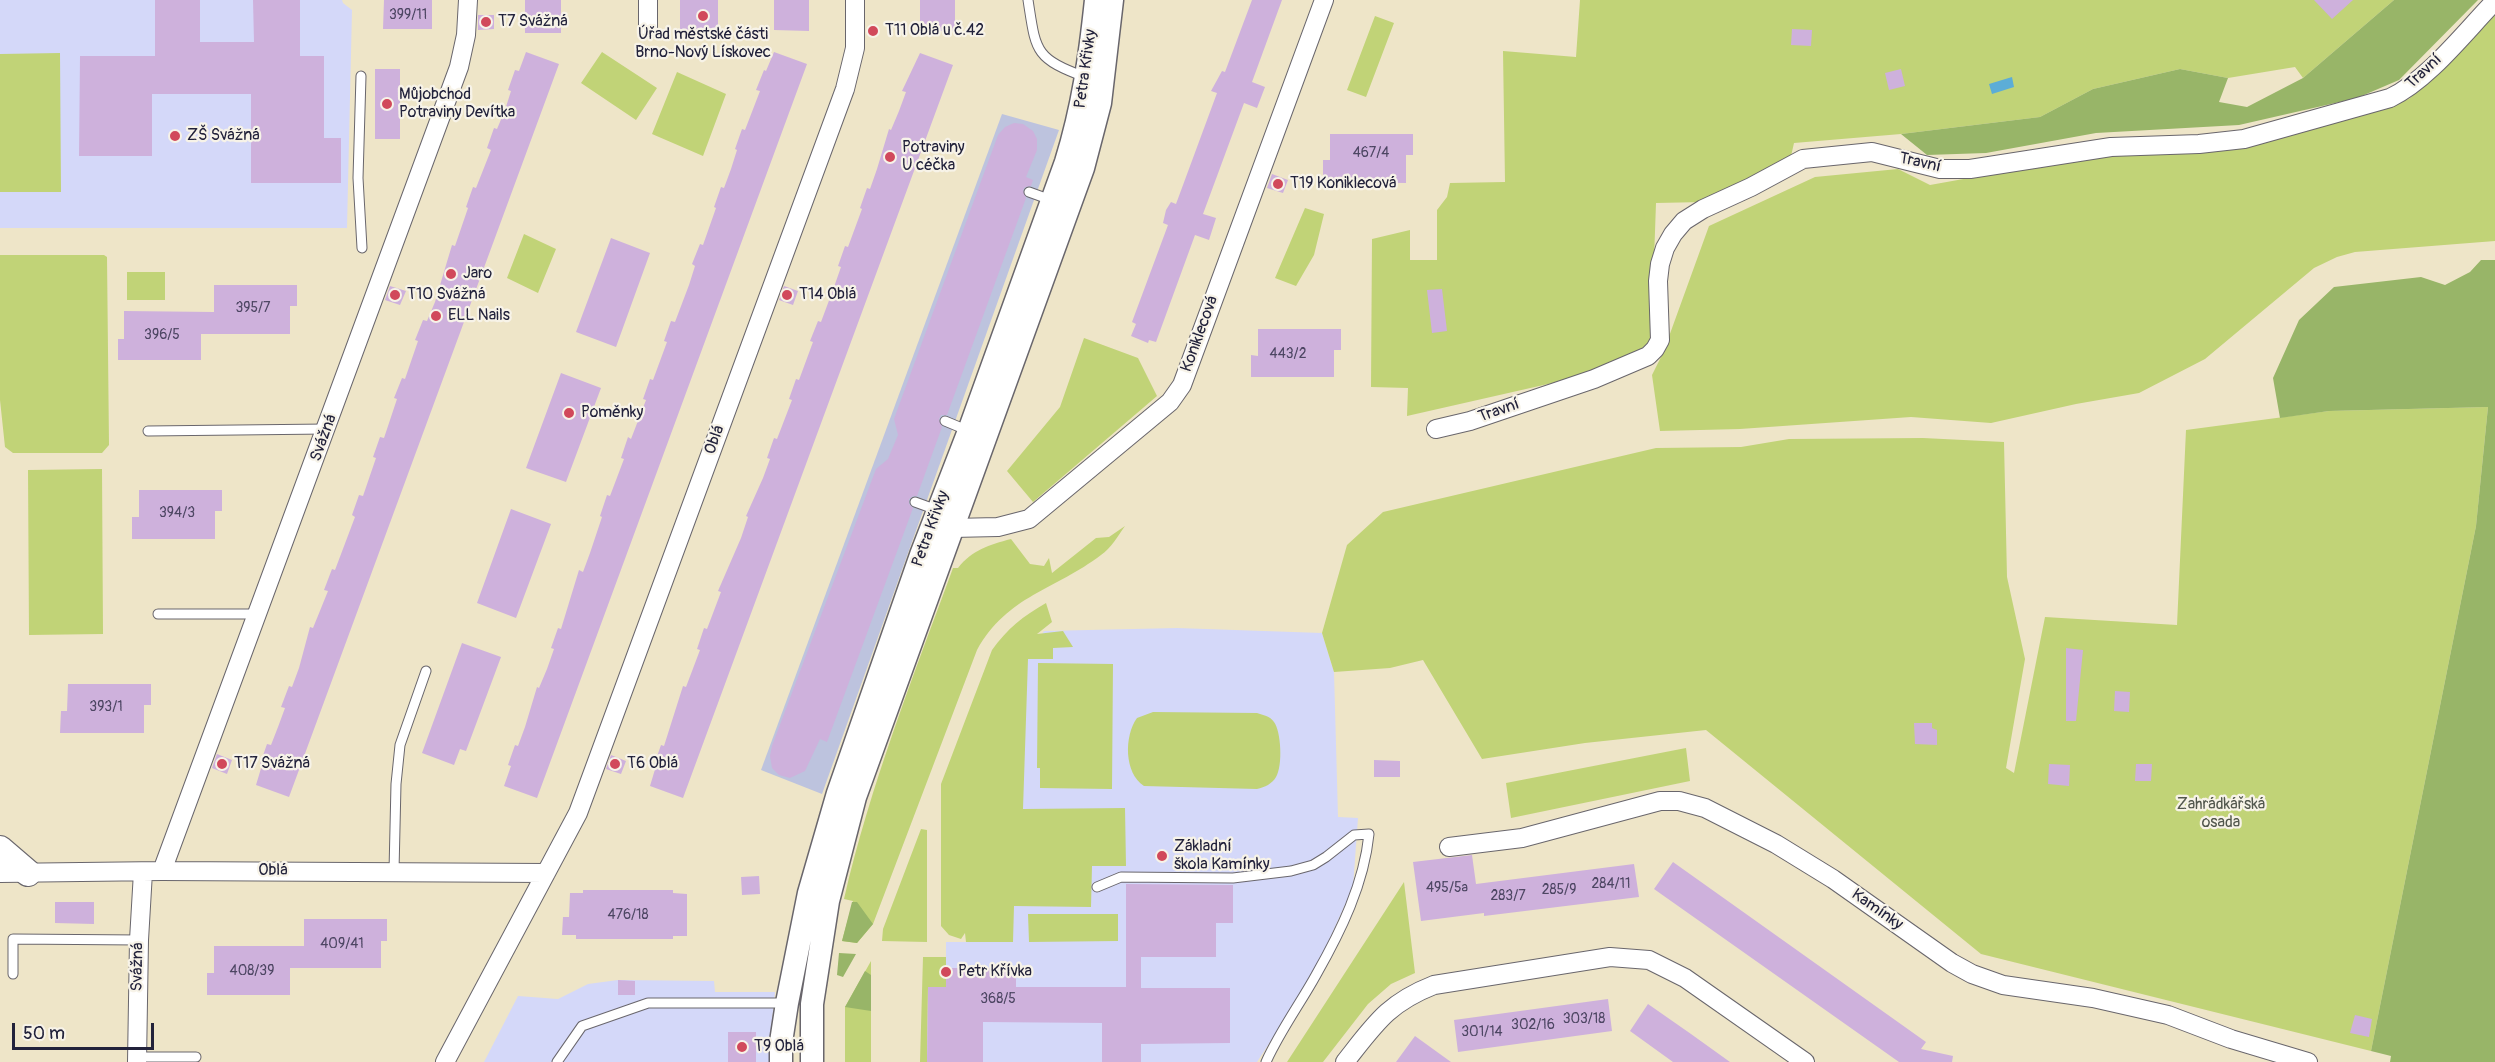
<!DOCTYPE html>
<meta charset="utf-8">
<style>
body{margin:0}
#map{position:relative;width:2495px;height:1062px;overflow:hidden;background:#eee5c8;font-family:Pangolin,sans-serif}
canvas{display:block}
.scale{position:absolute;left:12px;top:1023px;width:142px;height:27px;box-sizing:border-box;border:3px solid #22223b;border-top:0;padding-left:8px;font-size:18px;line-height:21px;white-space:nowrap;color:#22223b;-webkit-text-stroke:4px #f7f3e8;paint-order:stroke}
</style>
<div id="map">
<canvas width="2495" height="1062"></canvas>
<div class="scale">50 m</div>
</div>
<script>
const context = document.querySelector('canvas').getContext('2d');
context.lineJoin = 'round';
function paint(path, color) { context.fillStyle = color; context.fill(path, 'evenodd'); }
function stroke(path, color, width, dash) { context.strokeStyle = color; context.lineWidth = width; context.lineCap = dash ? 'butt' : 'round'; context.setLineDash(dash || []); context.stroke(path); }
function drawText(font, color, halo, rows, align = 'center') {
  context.font = font + ' Pangolin,sans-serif'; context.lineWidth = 4.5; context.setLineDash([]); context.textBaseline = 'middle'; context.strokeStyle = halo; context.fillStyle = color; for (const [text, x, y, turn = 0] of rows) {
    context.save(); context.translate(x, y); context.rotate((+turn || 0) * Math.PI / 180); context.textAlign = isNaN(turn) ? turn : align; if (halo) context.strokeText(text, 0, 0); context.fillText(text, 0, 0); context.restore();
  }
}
const built = new Path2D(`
 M0 0H342L343 3 352 10 347 228H0Z
 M1177 628 1322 633 1334 672 1338 817 1358 818 1353 887 1312 978 1257 1062H927L928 987 946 986V942H966L965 879 997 707 1044 631Z
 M618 980 714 981 715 992H775L771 1030 772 1062H484L518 996 558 999 588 984Z`);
const industrial = new Path2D(`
 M1002 114 1059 130 822 794 761 770Z`);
const green = new Path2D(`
 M1580 0H2394L2303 78 2295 67 2228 78 2180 69 2093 89 2040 117 1901 134 1794 143 1789 165 1704 202 1656 203 1651 345 1570 379 1407 416 1408 388 1371 387 1372 239 1410 230V260H1437V210L1447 197 1450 183 1505 182 1503 51 1576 57Z
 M2495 8V241L2355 252 2337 257 2314 268 2205 359 2139 393 2076 404 1991 423 1911 417 1740 429 1660 431 1652 375 1663 353 1709 226 1815 177 1898 169 1930 185 2130 149 2247 144 2409 99Z
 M1375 16 1394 23 1366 97 1347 90Z
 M602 52 657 88 636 120 581 83Z
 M60 53 61 192H0V54Z
 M677 72 726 94 703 156 652 134Z
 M1305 208 1324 214 1314 255 1296 286 1275 278Z
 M524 234 556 249 538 293 507 278Z
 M0 255H104L107 257 109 445 102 453H13L5 447 0 400Z
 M127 272H165V300H127Z
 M1084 338 1138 358 1157 396 1033 502 1007 471 1060 407Z
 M2488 407 2476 526 2371 1051 1981 954 1706 730 1585 743 1482 759 1423 660 1390 668 1334 672 1322 633 1347 545 1383 512 1656 448 1741 447 1789 439 1923 438 2004 442 2007 577 2025 659 2006 768 2014 773 2045 617 2177 625 2186 430 2329 411Z
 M102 469 103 634 29 635 28 470Z
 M1125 526C1118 536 1111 548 1101 555 1055 590 1008 595 977 650L873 924 857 943 842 941 853 901 844 899C870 786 913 677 953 568H958C972 550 989 545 1011 539L1030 564 1044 566 1049 558 1052 573 1096 538 1109 537Z
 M1046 603 1052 622 1037 634 1063 631 1073 647 1053 648V659H1028L1023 809 1125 808 1126 866H1092L1091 907 1014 906 1013 942H966L965 933 961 939 949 935 941 926V784L992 650C1007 629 1023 616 1046 603Z
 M1038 663 1113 664 1112 789 1040 788V768H1037Z
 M1153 712 1257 713C1263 715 1270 716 1274 722 1281 731 1283 766 1276 777 1272 784 1265 787 1257 789L1144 786C1124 773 1124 736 1137 718Z
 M1686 748 1690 781 1511 818 1506 783Z
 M921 829 927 830V942L882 941 883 929Z
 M1404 882 1415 973 1391 984 1368 1004 1323 1062H1287Z
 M1028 914H1118V941L1029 942Z
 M923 957H946V987H928L927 1062H920Z
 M871 961V1062H845V1007Z`);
const forest = new Path2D(`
 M2394 0H2478L2399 80 2357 98 2239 125 2096 133 1986 153 1927 155 1901 134 2040 117 2093 89 2180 69 2228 78 2219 102 2247 107 2303 78Z
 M2481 260H2495V1062H2390L2391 1056 2371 1051 2476 526 2488 407 2329 411 2280 418 2273 378 2299 320 2334 287 2421 277 2445 285 2470 272Z
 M852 902H857L873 924 857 943 842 941Z
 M839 953 856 954 843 977 837 975Z
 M865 971 871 975V1011L845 1007Z`);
const water = new Path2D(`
 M2012 77 2014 87 1992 94 1989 84Z`);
const building = new Path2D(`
 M155 0H200V42H254L253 0H300V56H324V138H341V183H251V94H152V156H79L80 56H155Z
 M384 0H432V29H383Z
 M525 0H561V33H525Z
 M680 0H718V30L680 33Z
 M774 0H809V31L774 30Z
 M920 0H955V31H920Z
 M1252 0H1282L1252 82 1265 87 1257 108 1244 103 1203 214 1216 218 1209 240 1195 235 1156 342 1149 340 1148 343 1131 336 1136 324 1132 322 1168 225 1163 223 1166 210 1171 202 1176 204 1217 93 1211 91 1222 71 1225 72Z
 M2314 0H2353L2332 19Z
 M478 15H494V29L478 30Z
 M1792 29 1812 30 1811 46 1791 45Z
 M526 52 559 64 289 797 256 785 262 765 260 764 267 744 271 745 278 727 285 708 281 707 289 686 292 687 299 668 310 627 313 628 328 591 324 590 332 569 335 570 355 517 352 515 359 495 363 496 376 458 373 457 380 437 384 438 397 399 394 398 402 378 405 379 418 341 415 340 423 320 427 321 435 302 452 245 455 246 468 208 466 207 473 187 476 188 491 150 487 148 494 128 497 129 505 110 511 91 508 90 515 70 519 71Z
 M774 52 807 64 537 798 504 786 511 766 508 765 515 745 518 746 525 727 537 687 539 688 547 669 554 649 551 648 558 628 561 629 579 570 583 572 590 553 602 517 600 516 607 495 610 496 624 459 621 458 628 437 631 439 646 400 643 399 650 379 653 380 667 342 664 341 671 321 675 322 689 285 695 266 692 264 700 244 703 245 716 208 714 207 721 187 724 188 731 169 737 150 735 149 742 129 745 130 760 91 756 90 764 70 766 71Z
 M920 53 953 65 683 798 650 786 656 766 654 765 661 745 664 746 683 686 686 687 700 650 697 649 704 628 707 629 721 592 718 591 741 538 748 517 746 516 763 478 770 459 767 458 774 438 777 439 792 400 789 399 796 379 799 380 813 342 810 341 818 321 821 322 834 287 841 267 838 266 845 246 848 247 862 209 860 208 867 188 870 189 877 169 889 129 891 130 899 111 906 92 902 91Z
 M375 69H400V139H375Z
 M1901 69 1905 86 1889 90 1885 73Z
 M1014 123 1023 124 1033 131 1037 139V150L1026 177 1033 180 1031 186 1025 187 1023 190 1026 198 947 415H941L939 419 942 427 917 496H913L909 499V504L913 508 827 742 820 739 805 771 790 778 779 775 772 768 770 756 772 746 876 469 888 459 898 435 894 419 998 135 1005 127Z
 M1330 134H1413V155H1406V183L1323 182V160H1330Z
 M1272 174 1288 180 1283 193 1267 188Z
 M611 238 650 253 616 347 576 332Z
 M214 285H297V306H290V334H201V360H118V339H124V311L214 312Z
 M390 286 406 291 400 305 385 300Z
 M784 286 798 291 793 305 779 300Z
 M1442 289 1447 331 1432 333 1427 290Z
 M1258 329H1341V350H1334V377H1251V355L1258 356Z
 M561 373 601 388 566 482 526 468Z
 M139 490H222V511H215V539H132V517H139Z
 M511 509 551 524 516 618 477 603Z
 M462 643 501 657 466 751 460 749 454 765 422 753Z
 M2066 648 2083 650 2076 721H2066Z
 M68 684H151V705H144V733H60L61 711H67Z
 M2115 691 2130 692 2129 712 2114 711Z
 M1914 723H1932V728L1937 730V745L1915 744Z
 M217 754 232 760 227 774 212 768Z
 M611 755 626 761 621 774 606 769Z
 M1374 760 1400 761V777H1374Z
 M2049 764 2070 765 2069 786 2048 784Z
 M2136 764H2152L2151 781H2135Z
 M1472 855 1476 884 1634 864 1639 897 1484 916V913L1421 921 1413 862Z
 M1673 862 1926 1042 1921 1049 1953 1056 1952 1062H1899L1654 889Z
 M759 876 760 894 742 895 741 877Z
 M1126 884 1233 885V923H1216V957H1141V988H1230V1043L1141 1044V1062H1102V1023L983 1022V1062H927L928 987H946V968H1016V987H1126Z
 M583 890H673V893L687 894V936H673V939H576V935H562L563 917H569L570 893H583Z
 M55 902H94V924L55 923Z
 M304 919H387V941H381V968H290V995H207V973H214V946H304Z
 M618 980 635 981V995H618Z
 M1608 999 1612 1031 1458 1052 1454 1020Z
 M1648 1004 1691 1034 1730 1062H1673L1630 1031Z
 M2355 1015 2372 1019 2369 1037 2350 1033Z
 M728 1032H756V1062H728Z
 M1415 1036 1451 1062H1396Z`);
const service = new Path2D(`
 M1028 0C1036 51 1034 58 1085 77
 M361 76 358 178 362 248
 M1029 192 1051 200
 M945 421 969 431
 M148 431 327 429
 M915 502 937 510
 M158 614H257
 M394 871 396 784 400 745 426 671
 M1097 887 1121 877 1233 878 1291 871 1313 865 1326 857 1354 835 1369 834C1364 884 1341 931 1316 975 1300 1004 1280 1031 1266 1062
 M13 974V939L139 940
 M137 1057H196
 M557 1062 582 1026 648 1003H787`);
const minor = new Path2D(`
 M648 27V0
 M1436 429 1470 421 1594 379 1648 356 1655 349 1660 340 1658 281 1660 264 1665 248 1673 234 1684 221 1703 209 1751 187 1803 159 1872 152 1940 169H1970L2111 147 2199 144 2244 139 2390 98C2428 80 2465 32 2495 1
 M941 524 952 528 998 527 1029 519 1170 402 1182 385 1324 0
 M1449 847 1522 838 1660 801H1679L1705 808 1776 844 1833 879 1952 963 1972 974 2003 985 2093 998 2168 1015 2231 1039 2308 1062
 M162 871 459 67 466 35 468 0
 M0 873 162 871 546 873
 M137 1062 139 940 143 872
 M445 1062 578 813 845 89 855 48V0
 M1345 1062C1375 1024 1388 1003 1434 985L1610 957 1649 960 1685 978 1805 1062`);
const tertiary = new Path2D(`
 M781 1062V1042L787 1003 809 893 838 793 921 555 969 431 1066 162C1083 107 1090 57 1096 0
 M812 1062V1004L828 901 855 797 1083 168 1100 103 1112 0`);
const secondary = new Path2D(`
 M0 849 28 873`);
const markers = [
 [703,16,6,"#d1495b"],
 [486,22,6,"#d1495b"],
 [873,31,6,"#d1495b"],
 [387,104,6,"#d1495b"],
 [175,136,6,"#d1495b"],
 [890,157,6,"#d1495b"],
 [1278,184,6,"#d1495b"],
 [451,274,6,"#d1495b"],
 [395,295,6,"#d1495b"],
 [787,295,6,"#d1495b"],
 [436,316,6,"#d1495b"],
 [569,413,6,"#d1495b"],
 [222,764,6,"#d1495b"],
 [615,764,6,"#d1495b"],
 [1162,856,6,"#d1495b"],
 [946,972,6,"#d1495b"],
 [742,1047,6,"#d1495b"]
];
const numberNames = [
 ["399/11",408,15],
 ["467/4",1371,153],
 ["395/7",253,308],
 ["396/5",162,335],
 ["443/2",1288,354],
 ["394/3",177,513],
 ["393/1",106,707],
 ["284/11",1611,884],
 ["495/5a",1447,888],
 ["285/9",1559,890],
 ["283/7",1508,896],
 ["476/18",628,915],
 ["409/41",342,944],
 ["408/39",252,971],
 ["368/5",998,999],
 ["303/18",1584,1019],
 ["302/16",1533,1025],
 ["301/14",1482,1032]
];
const poiNames = [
 ["T7 Svážná",498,22],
 ["T11 Oblá u č.42",885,31],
 ["Úřad městské části",703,35,"center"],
 ["Brno-Nový Lískovec",703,53,"center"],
 ["Můjobchod",399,95],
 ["Potraviny Devítka",399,113],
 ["ZŠ Svážná",187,136],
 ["Potraviny",902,148],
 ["U céčka",902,166],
 ["T19 Koniklecová",1290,184],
 ["Jaro",463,274],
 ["T10 Svážná",407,295],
 ["T14 Oblá",799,295],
 ["ELL Nails",448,316],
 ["Poměnky",581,413],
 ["T17 Svážná",234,764],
 ["T6 Oblá",627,764],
 ["Základní",1174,847],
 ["škola Kamínky",1174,865],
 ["Petr Křívka",958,972],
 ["T9 Oblá",754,1047]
];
const streetNames = [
 ["Petra Křivky",1086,69,-82],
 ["Travní",2424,72,-43],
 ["Travní",1920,163,13],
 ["Koniklecová",1200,334,-70],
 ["Travní",1499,411,-19],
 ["Svážná",324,438,-70],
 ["Oblá",715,440,-70],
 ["Petra Křivky",931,529,-70],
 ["Oblá",273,871],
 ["Kamínky",1877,910,35],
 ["Svážná",138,967,-89]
];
const parkNames = [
 ["Zahrádkářská",2221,805],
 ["osada",2221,823]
];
paint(built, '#d4d8f9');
paint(industrial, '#bdc3de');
paint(green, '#c1d377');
paint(forest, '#98b568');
paint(water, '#5cadd7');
paint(building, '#ceb1dc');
stroke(service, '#69666c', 11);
stroke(minor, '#69666c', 20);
stroke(tertiary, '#69666c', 25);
stroke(secondary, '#69666c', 28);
stroke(service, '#fff', 9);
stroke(minor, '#fff', 18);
stroke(tertiary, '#fff', 22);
stroke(secondary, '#fff', 26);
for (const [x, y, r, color] of markers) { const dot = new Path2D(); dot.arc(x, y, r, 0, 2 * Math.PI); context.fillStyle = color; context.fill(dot); stroke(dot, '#f7f3e8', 2); }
drawText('14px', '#4d4663', null, numberNames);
drawText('16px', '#22223b', '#f7f3e8', poiNames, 'left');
drawText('16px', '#22223b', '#f7f3e8', streetNames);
drawText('16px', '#52574d', '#f7f3e8', parkNames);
</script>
